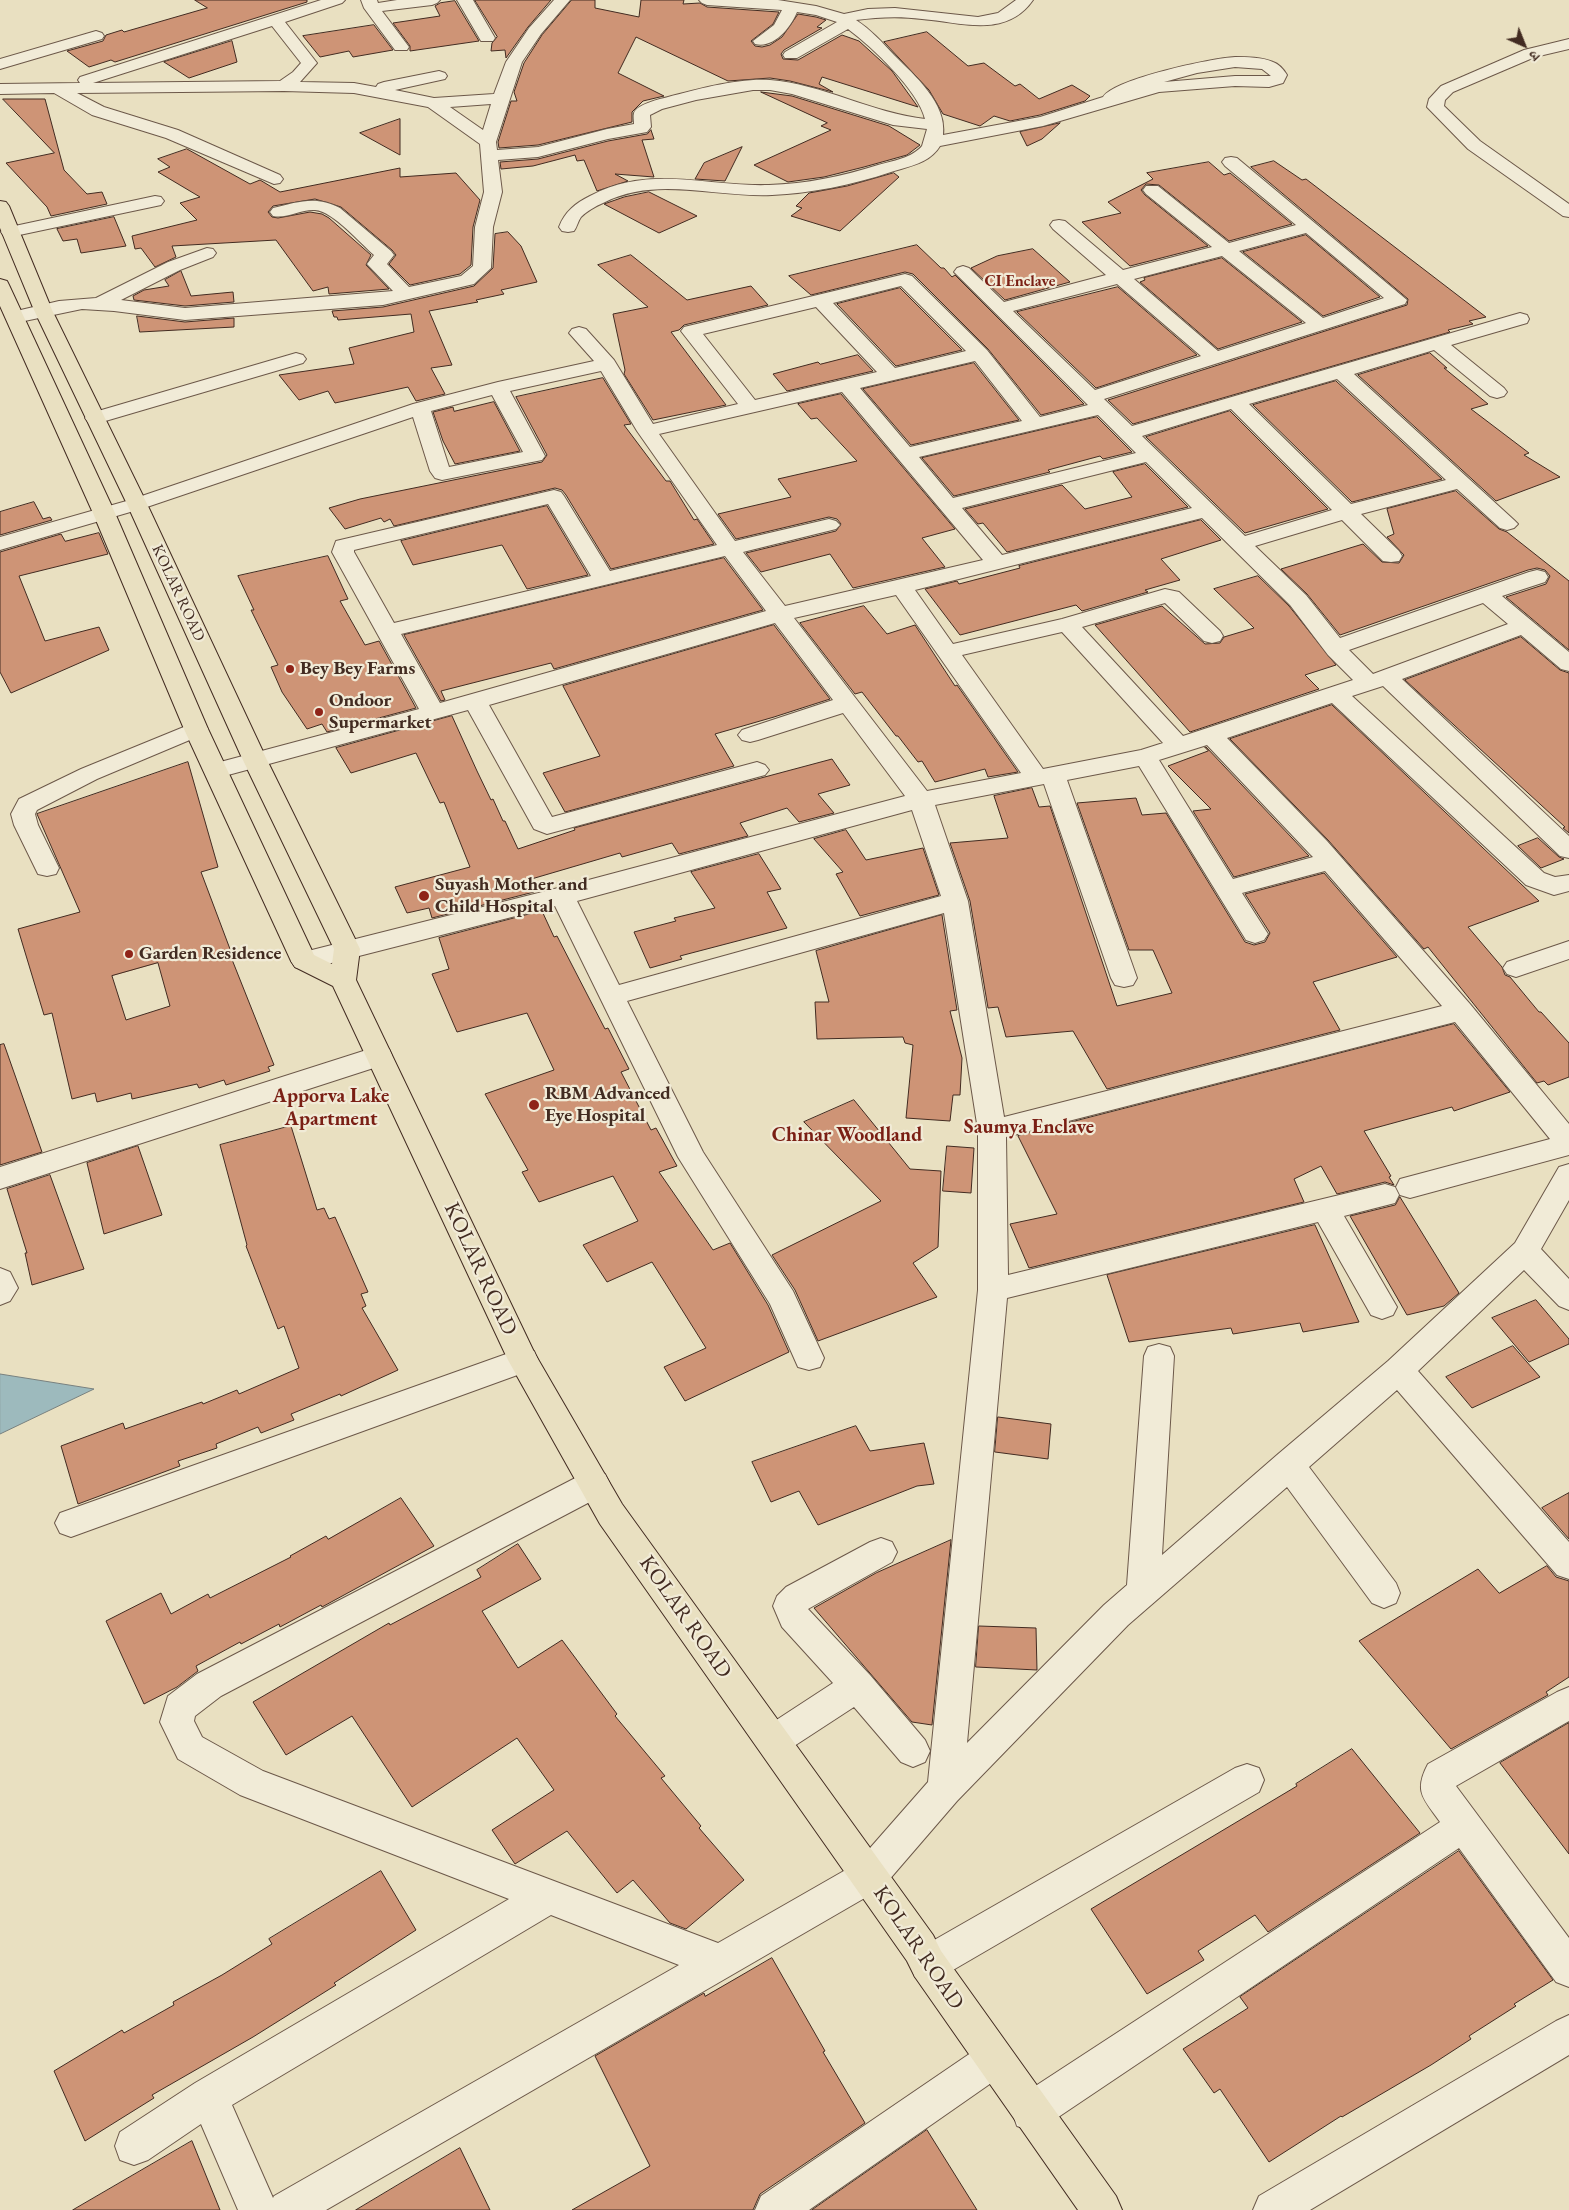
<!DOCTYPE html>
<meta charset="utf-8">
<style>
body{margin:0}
#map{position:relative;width:1569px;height:2210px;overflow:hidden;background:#e9e0c1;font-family:"EB Garamond","Noto Serif Devanagari",serif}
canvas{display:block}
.north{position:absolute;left:1499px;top:20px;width:50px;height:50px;-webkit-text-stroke:4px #f1ebd7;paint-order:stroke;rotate:136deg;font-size:14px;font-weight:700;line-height:20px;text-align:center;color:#422b21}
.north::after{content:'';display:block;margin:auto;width:18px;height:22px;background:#422b21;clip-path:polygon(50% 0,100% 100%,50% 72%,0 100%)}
</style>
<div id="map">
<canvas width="1569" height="2210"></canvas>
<div class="north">उ</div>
</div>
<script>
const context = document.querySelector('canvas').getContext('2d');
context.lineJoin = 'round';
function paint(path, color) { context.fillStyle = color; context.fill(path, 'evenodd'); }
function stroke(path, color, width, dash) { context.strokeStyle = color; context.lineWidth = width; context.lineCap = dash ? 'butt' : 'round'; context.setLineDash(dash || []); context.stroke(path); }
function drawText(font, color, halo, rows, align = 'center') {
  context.font = font + ' "EB Garamond",serif'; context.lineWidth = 4.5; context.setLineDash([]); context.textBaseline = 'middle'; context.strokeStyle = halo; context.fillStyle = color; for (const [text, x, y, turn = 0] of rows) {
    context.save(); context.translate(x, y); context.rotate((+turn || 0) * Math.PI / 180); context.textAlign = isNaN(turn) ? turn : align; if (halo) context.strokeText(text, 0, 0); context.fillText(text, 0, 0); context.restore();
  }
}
const water = new Path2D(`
 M0 1374 94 1389 0 1434Z`);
const building = new Path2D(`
 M195 0H307V2L115 62 111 60 89 67 67 51 103 41 106 35 122 30 124 32 207 8Z
 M475 0H551L528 27 506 58 505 50 491 51 492 43 497 37Z
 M572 0H595V8L639 17 641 0H684L683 4 700 3 707 7 779 12 773 24 751 41 755 46 762 47 770 45 782 37 798 14 816 17 826 20 817 27 822 28 784 50 781 54 783 59 798 60 842 35 859 41 892 71 918 107 822 77 819 84 833 92 790 81 770 78 728 81 636 37 618 73 664 96 643 101 632 112V122L538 145 499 148 498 142 511 101H517L514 92 524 63 542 35Z
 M455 1 479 41 410 51V46L393 23 440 16 435 6 440 3Z
 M374 25 393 50 353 57 349 51 320 57 303 36Z
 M927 32 968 66 984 63 1015 86 1020 84 1039 99 1072 85 1090 96 1085 101 1040 115 1010 121 994 116 980 126 943 114 929 90 884 42Z
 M232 41 237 62 189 78 164 62Z
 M761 92 792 96 889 126 920 145 907 155 864 167 824 177 788 182 754 165 831 130 821 126 827 123Z
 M3 99H45L64 170 87 194 102 192 107 204 51 216 47 207 6 163 54 153Z
 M400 119V155L360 133Z
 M1060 123 1042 139 1027 146 1020 132Z
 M651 130 654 139 642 140 654 177 615 174 628 181 597 191 584 160 577 161 575 155 533 166 501 169 500 162 538 159 608 141 647 134Z
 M742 147 725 181 695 179 704 163Z
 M187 149 250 184 260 180 280 192 400 168V177L456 173 480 200 473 227 471 265 460 274 410 285 389 264 396 255 392 250 341 207 315 199 273 206 268 212 272 217 278 218 310 212 322 214 329 218 371 255 366 265 389 289 329 294 328 287 313 291 276 240 172 246 176 257 155 267 141 248 135 249 132 236 197 220 180 203 200 197 158 172 170 167 158 159Z
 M1274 161 1302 180 1306 179 1486 317 1469 321 1473 324 1448 330 1450 332 1133 424 1108 400 1407 305 1408 299 1251 167Z
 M1209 162 1224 175 1230 173 1292 224 1229 241 1159 185 1146 184 1141 190 1145 195 1208 246 1130 266 1082 222 1121 213 1108 202 1153 179 1147 173Z
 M894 173 899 177 840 231 791 216 802 208 796 206 809 193 847 186Z
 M649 192 697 216 659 233 604 204 624 197Z
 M114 217 126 246 81 253 77 239 63 241 57 229Z
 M508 232 521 246 537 282 501 290 504 294 476 300 478 302 429 311 452 365 431 368 445 394 416 401 408 387 335 403 328 391 299 400 279 375 354 364 349 348 414 332 411 314 338 320 337 317H334L332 311 383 307 474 286 493 268 495 234Z
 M1306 235 1380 297 1323 316 1243 252Z
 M917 245 941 268H944L952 277 955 275 1084 404 1041 415 988 349 913 274 905 272 811 295 789 276Z
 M1033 249 1070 282 1005 300 971 268 997 256Z
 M631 255 687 300 751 286 768 305 684 325 679 330 671 332 726 405 653 420 624 374 625 370 613 314 648 307 598 265Z
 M1222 258 1302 322 1218 349 1140 282 1145 280 1144 278Z
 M181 271 191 296 233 292 234 302 185 306 134 300 133 296 144 290 169 286 165 280Z
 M1118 287 1197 355 1096 388 1017 312Z
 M900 288 962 350 896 366 837 304Z
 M137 316 185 322 234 318V327L140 332Z
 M1430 353 1447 368H1444L1488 404 1471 409 1529 453 1524 455 1560 477 1496 501 1358 375Z
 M858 355 873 371 787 391 773 374 818 362 820 364Z
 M974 363 1019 420 911 445 863 389Z
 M603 378 631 424 624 425 666 481H670L694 520 697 519 714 544 611 569 566 495 562 490 555 488 394 526 390 519 384 522 381 518 345 529 329 508 360 499 542 462 547 455 516 397Z
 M1336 381 1442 479 1352 502 1253 405Z
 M841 394 955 529 922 538 945 567 853 588 830 554 761 572 746 553 836 531 841 524 837 519 829 517 736 539 718 514 791 497 778 479 857 461 817 418 811 419 798 404Z
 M494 402 520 451 455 464 443 441 433 412 453 407 454 411Z
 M1230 411 1328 509 1245 533 1146 437Z
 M1097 417 1132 452 1103 459 1100 456 1048 470 1050 472 954 496 922 458Z
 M1145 464 1188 507 1007 552 983 523 978 524 965 509 1062 485 1085 509 1132 497 1113 472Z
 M1456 491 1499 529 1507 532 1569 581V650L1506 597 1546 584 1550 576 1545 570 1537 568 1528 570 1340 635 1307 594 1281 569 1363 544 1382 562 1399 563 1404 555 1387 537 1394 534 1387 509Z
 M34 502 43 519 50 517 52 520 0 535V512Z
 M547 506 588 575 527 589 502 545 413 565 401 541Z
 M1201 520 1221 540 1161 559 1180 580 1145 590 1148 592 1082 611 1076 605 960 635 925 589 957 581 959 584 1020 568 1019 566Z
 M99 533 108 554 19 576 45 641 99 627 109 650 11 693 0 672V552L61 534 65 541Z
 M328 556 348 599 340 601 365 645 379 641 416 708 327 732 322 724 307 729 282 692 271 667 278 665 251 610H254L238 576Z
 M724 558 763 610 554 669 551 663 441 691 445 700 441 701 404 635Z
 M1258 576 1289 606 1336 665 1305 675 1319 689 1190 732 1095 625 1162 606 1205 644 1220 643 1224 637 1254 628 1214 589Z
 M864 606 887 634 915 625 955 686 957 685 1018 772 988 777 985 769 935 782 922 761 918 762 898 736H896L862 692 855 694 800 623Z
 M774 625 830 699 774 717 715 734 734 766 565 812 543 773 600 756 563 686Z
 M1521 637 1560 670 1569 673V833L1563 828 1565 827 1405 680Z
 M1332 705 1539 901 1468 927 1502 967 1505 975 1510 977 1539 1012H1541L1569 1043V1077L1548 1085 1544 1081 1537 1083 1428 947 1424 949 1328 840 1230 739Z
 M452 716 477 771 491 800 493 799 503 821H505L518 849 575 830 574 828 832 759 850 785 818 794 834 813 799 822 787 808 740 823 748 836 679 854 672 843 622 857 620 853 528 880 534 892 432 918 429 908 407 913 395 887 470 867 444 802 440 803 416 753 351 773 336 748Z
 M1205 747H1206L1309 856 1234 877 1193 811 1211 809 1168 766 1208 751Z
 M188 762 218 867 201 872 233 957H231L274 1065 268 1067 270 1071 226 1085 224 1080 199 1088 197 1084 132 1099 131 1093 97 1102 95 1093 72 1099 52 1013 44 1015 18 929 80 912 37 814ZM158 963 170 1006 126 1020 112 976Z
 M1032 788 1039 807 1050 806 1117 1006 1172 993 1153 950H1129L1077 803 1136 798 1142 815 1166 813 1245 942 1254 945 1265 942 1270 933 1245 894 1324 873 1397 957 1313 982 1340 1030 1107 1089 1073 1031 1006 1037 998 1007 988 1008 970 901 950 843 1008 838 994 796Z
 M846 830 866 860 923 848 939 895 860 916 836 874 843 872 814 839Z
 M1538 838 1559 857 1564 859 1541 868 1518 846Z
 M759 854 781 889 767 892 787 928 680 956 682 959 650 968 634 932 676 921 674 918 715 908 691 872Z
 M542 911 554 937 557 936 605 1029 608 1028 629 1069 621 1072 651 1130 656 1128 677 1166 659 1172 713 1250 730 1243 768 1305 789 1352 685 1401 664 1367 706 1348 652 1262 607 1282 583 1245 638 1221 613 1176 539 1202 522 1172 528 1170 485 1094 554 1070 527 1013 457 1032 432 974 449 969 439 938Z
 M942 915 957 1010 950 1011 962 1058 960 1095H953L950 1121 906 1118 913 1045 905 1043 903 1037 817 1039 815 1002H829L816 951Z
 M1454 1024 1510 1092 1454 1111 1452 1107 1364 1131 1391 1176 1389 1177 1394 1185 1385 1182 1337 1194 1321 1166 1294 1179 1304 1202 1029 1268 1010 1224 1057 1214 1018 1136Z
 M4 1044 42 1152 0 1165V1045Z
 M854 1100 910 1169 941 1171 938 1247 913 1263 937 1297 818 1341 795 1290 772 1255 881 1201 804 1122Z
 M291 1126 317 1210 324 1208 329 1219 335 1217 368 1292 361 1294 366 1306 362 1308 398 1370 341 1396 340 1394 291 1414 294 1420 261 1433 258 1427 216 1444 217 1448 178 1461 180 1466 78 1504 61 1446 123 1423 125 1429 202 1402 203 1404 237 1390 239 1394 299 1368 284 1326 278 1329 246 1246 247 1245 220 1145Z
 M138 1146 162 1215 104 1234 87 1163Z
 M947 1146 974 1148 971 1193 943 1191Z
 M50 1175 84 1269 32 1285 25 1253H27L7 1189Z
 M1400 1197 1459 1293 1444 1306 1407 1315 1350 1216 1395 1205Z
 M1315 1225 1359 1322 1303 1332 1300 1323 1233 1334 1231 1328 1129 1342 1107 1275Z
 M1536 1300 1569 1339V1344L1529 1362 1492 1318Z
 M1513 1346 1540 1377 1472 1408 1446 1377Z
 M998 1417 1051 1424 1048 1459 995 1452Z
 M856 1426 870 1451 924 1443 934 1484 917 1486 818 1525 799 1491 771 1502 752 1462Z
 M1569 1493V1539L1542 1508Z
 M401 1498 434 1546 322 1607 321 1605 280 1627 279 1624 241 1644 240 1642 196 1666 198 1671 177 1687 144 1704 106 1621 161 1593 171 1614 208 1594 210 1598 291 1557 290 1556 326 1536 328 1539Z
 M951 1540 932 1725 912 1722 814 1608 876 1573Z
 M518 1544 541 1579 482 1611 518 1668 562 1640 617 1714 615 1716 665 1776 661 1778 701 1826 699 1828 744 1880 686 1929 670 1923 633 1880 617 1893 567 1831 515 1864 492 1830 554 1790 517 1738 412 1807 352 1716 286 1755 253 1702 389 1623 390 1625 481 1577 477 1570Z
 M1547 1566 1556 1577 1569 1581V1677L1546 1692 1548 1695 1451 1749 1359 1641 1478 1569 1499 1593Z
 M979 1626 1036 1628 1037 1670 976 1667Z
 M1569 1723V1854L1500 1763Z
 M1352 1749 1420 1833 1268 1932 1255 1915 1198 1951 1204 1960 1147 1994 1091 1909 1297 1786 1296 1784Z
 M1459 1851 1553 1980 1514 2004 1516 2006 1469 2036 1471 2039 1431 2065 1342 2117 1341 2116 1269 2162 1220 2089 1214 2093 1183 2049 1248 2008 1240 1997Z
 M381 1871 416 1930 334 1983 336 1985 253 2037 152 2095 154 2098 85 2141 54 2071 122 2030 124 2033 174 2005 173 2002 222 1975 272 1944 269 1939Z
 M772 1958 825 2051 823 2052 865 2123 760 2194 753 2210H572L650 2166 595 2056 704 1993 705 1996Z
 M927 2130 977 2210H812Z
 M192 2141 220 2210H73Z
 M460 2148 490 2210H356Z`);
const minor = new Path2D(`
 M321 0H345L342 3 285 22 317 63 300 82 354 83 376 87 378 84 384 82 439 71 445 73 447 76 445 79 395 90 434 98 494 94 506 62 529 28 554 0H570L541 34 522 62 496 142 497 150 538 147 607 129 634 124C634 121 633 116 634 113 637 104 660 99 668 97 698 89 738 78 770 80 822 84 872 113 925 119 918 90 872 47 848 29L797 58H785L783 55 785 52 837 22 816 15 797 12C791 27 774 49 755 44L753 41 774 25 782 10 707 5 702 3 699 0H778L816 6 844 14 868 9 895 8 978 17 998 13 1016 0H1033C1006 39 960 22 922 19 900 16 878 17 856 20 871 30 882 42 894 55 915 76 947 103 943 135L1040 117 1103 97C1114 79 1212 58 1235 57 1247 57 1262 57 1273 62 1279 64 1284 70 1287 75L1283 83 1269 87 1235 86 1159 92 1043 126 940 146C929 164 909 166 891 172 852 185 812 193 772 195 715 198 657 175 603 203 596 206 587 211 581 217 578 221 577 227 574 231L568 232 562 231 559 227C565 211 576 203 590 196 651 164 706 187 769 185 806 184 843 176 878 165 892 161 912 158 922 146L927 129 893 125 792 94 770 90H753L696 100 662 109 650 115 651 127 647 132 608 139 538 157 498 160 502 192 493 227 491 268 474 284 383 305 185 320 114 311 82 309 15 323 8 321 6 317 8 313 59 301 96 298 168 262 207 248 213 249 216 253 213 257 180 270 121 300 185 308 393 291 367 264 374 255C361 244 333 211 315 210 301 209 287 219 273 216L270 212 273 208C298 202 316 195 340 208L391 251 394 255 387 264 409 287 461 276 473 266 475 227 484 192 480 144 428 107 354 93 284 91 77 93 104 107 178 130 280 175 283 179 280 183 274 184 166 138 92 115 54 93 0 94V84L80 83 78 80 80 77ZM272 26 301 63 293 72 280 81 93 83ZM1235 67 1262 69 1271 76H1235L1164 82 1197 73ZM491 104 483 130 450 107Z
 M361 0H377L378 3 397 0H440L437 3 432 5 382 11 409 47 407 50H395L364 8Z
 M457 0H473L495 38 493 41H481Z
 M96 31 102 33 104 36 102 39 0 69V59Z
 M1569 39V49L1535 57 1453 92 1445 100 1444 106 1480 141 1569 204V217L1563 216 1468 149 1427 107 1429 99 1441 86 1524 50Z
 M1231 157 1237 158 1407 300 1405 304 1104 399 1132 426 1513 315 1520 313 1527 315 1529 319 1527 323 1451 345 1504 388 1507 392 1504 396 1497 398 1490 396 1434 350 1354 374 1514 520 1518 524 1514 528 1507 530 1500 528 1457 489 1361 514 1399 551 1402 556 1399 561 1391 562 1383 561 1342 520 1255 546 1306 595 1340 638 1529 572 1537 570 1545 572 1548 577 1545 582 1502 596 1569 652V671L1561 669 1521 635 1402 679 1569 836V858L1560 856 1383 686 1352 696 1544 873 1555 877 1569 875V891L1554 895 1526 885 1332 703 1227 738 1327 841 1470 1004 1569 1124V1155L1410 1198 1400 1195 1396 1187 1400 1179 1550 1139 1455 1022 1006 1137 1008 1275 1385 1184 1395 1187 1399 1195 1395 1203 1344 1216 1397 1307 1393 1315 1382 1319 1371 1315 1318 1222 1007 1298 967 1743 1104 1605 1127 1585 1144 1356 1148 1347 1159 1344 1170 1347 1174 1356 1162 1555 1277 1455 1388 1361 1515 1243 1559 1167 1569 1164V1200L1541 1249 1569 1279V1310L1559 1306 1524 1270 1418 1371 1569 1542V1579L1557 1575 1397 1390 1309 1467 1396 1583 1400 1593 1396 1603 1384 1608 1372 1603 1287 1487 1128 1625 957 1801 882 1888 326 2210H238L201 2124 148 2160 134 2165 120 2160 115 2146 120 2132 195 2083 509 1899 240 1795 178 1759 160 1722 168 1696 197 1674 583 1474 594 1470 605 1474 610 1484 605 1494 221 1696 195 1716 194 1721 202 1737 263 1771 718 1943 856 1864 928 1782 978 1290V1130L944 913 627 1001 703 1152 793 1291 824 1358 820 1367 809 1370 798 1367 770 1304 678 1157 555 906 304 970 295 967 291 961 295 955 304 952 562 887 905 796 843 713 758 740 750 742 742 740 738 735 742 730 833 700 775 623 489 705 552 817 757 762 765 765 769 770 765 775 547 834 534 829 468 710 217 778 209 775 205 770 209 765 419 709 332 552 336 541 554 490 561 492 564 496 610 571 717 545 637 431 601 371 510 391 545 456 542 460 442 480 435 478 430 471 413 417 144 508 0 550V537L130 500 413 404 498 382 594 361 569 333 572 329 579 327 586 329 614 360 653 424 738 404 681 331 684 327 905 274 912 276 987 350 1040 417 1088 405 954 272 957 268 963 266 969 268 1004 302 1106 275 1053 229 1050 225 1053 221 1059 220 1065 221 1123 270 1212 247 1146 194 1143 190 1146 186H1158L1229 243 1296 225 1225 166 1222 162 1225 158ZM1306 233 1384 298 1323 318 1239 251ZM1222 256 1306 323 1218 351 1134 279ZM1117 284 1201 356 1095 390 1013 311ZM901 286 966 351 895 368 833 303ZM816 307 877 372 755 400 703 334ZM975 361 1022 421 910 447 860 388ZM1337 379 1446 480 1351 504 1249 404ZM842 392 983 560 785 606 743 552 836 529 840 525 836 521 829 519 735 541 659 434ZM492 395 523 452 449 467 431 411ZM1231 409 1332 510 1245 536 1142 436ZM1098 415 1136 453 953 498 919 457ZM1146 462 1192 508 1002 555 962 508ZM548 504 591 576 394 623 354 552V550ZM1202 518 1290 605 1328 655 1353 680 1183 736 1082 627 1165 603 1204 641 1212 643 1220 641 1223 636 1220 631 1179 592 1165 589 1062 619 953 644 915 590ZM725 556 766 611 440 703 401 634ZM896 595 1021 773 927 791 794 618ZM1483 603 1508 624 1373 674 1349 650ZM1062 632 1163 743 1141 750 1043 769 962 655ZM1207 745 1309 853 1313 857 1233 879 1159 760ZM1139 766 1246 940 1255 943 1264 940 1268 934 1242 893 1325 871 1442 1006 1004 1117 968 901 935 805 1044 784 1111 978 1115 985 1124 987 1133 985 1137 978 1067 780ZM912 810 941 896 619 985 577 901ZM551 1915 679 1965 274 2196 273 2198 232 2105Z
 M155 196 161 197 164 201 161 205 10 237 4 236 1 232 4 228 10 227Z
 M296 353 303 355 306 359 303 363 102 422 95 424 88 422 85 418 88 414Z
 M196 722 204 724 208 729 204 734 97 779 37 810 35 814 38 825 59 868 56 874 47 876 38 874 14 825 11 814 19 799 81 769Z
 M1569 941V959L1516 977 1507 974 1503 968 1507 962Z
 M379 1046 389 1049 392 1056 389 1063 0 1189V1167Z
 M0 1268 10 1272 18 1288 10 1301 0 1305Z
 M523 1348 534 1351 538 1360 534 1369 71 1537 60 1533 55 1523 60 1513Z
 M881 1538 892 1542 897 1552 892 1562 808 1609 870 1675 925 1740 930 1751 925 1762 913 1767 901 1762 854 1707 785 1752 773 1757 761 1752 756 1741 761 1730 833 1683 782 1627 773 1606 777 1596 786 1587 870 1542Z
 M1569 1687V1721L1456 1786 1569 1938V1987L1556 1982 1459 1848 1045 2126 1031 2131 1017 2126 1012 2112 1017 2098 1440 1822C1424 1799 1413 1792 1428 1764L1557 1692Z
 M1247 1764 1259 1768 1264 1780 1259 1792 941 1977 928 1982 915 1977 910 1964 915 1951 1235 1768Z
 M1569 2015V2055L1310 2210H1253L1259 2196 1556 2021Z
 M994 2040 1007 2046 1013 2059 1007 2072 809 2210H755L761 2196 981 2046Z`);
const major = new Path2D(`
 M0 201 6 202 9 206 52 310 147 504 266 758 360 949 356 980 535 1354 622 1504 933 1935 941 1951 1116 2196 1122 2210H1078L915 1977 907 1961 600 1524 508 1360 333 986 295 967 291 961 184 729 93 513 0 306V279L7 281 9 285 115 513 208 729 314 955 332 964 334 949 242 758 127 504 34 310 0 228Z`);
const markers = [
 [290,669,5,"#8f2418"],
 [319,712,5,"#8f2418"],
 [424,896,6,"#8f2418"],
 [129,954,5,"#8f2418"],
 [534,1105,6,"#8f2418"]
];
const farNeighbourhoodnames = [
 ["CI Enclave",1020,282]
];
const farStreetnames = [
 ["KOLAR ROAD",178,593,65]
];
const poiNames = [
 ["Bey Bey Farms",300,669],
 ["Ondoor",329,701],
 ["Supermarket",329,723],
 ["Suyash Mother and",435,885],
 ["Child Hospital",435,907],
 ["Garden Residence",139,954],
 ["RBM Advanced",545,1094],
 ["Eye Hospital",545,1116]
];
const neighbourhoodNames = [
 ["Apporva Lake",331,1097],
 ["Apartment",331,1120],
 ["Saumya Enclave",1029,1128],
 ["Chinar Woodland",847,1136]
];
const nearStreetnames = [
 ["KOLAR ROAD",480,1269,65],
 ["KOLAR ROAD",685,1617,55],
 ["KOLAR ROAD",918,1948,56]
];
paint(water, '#9dbabd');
stroke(water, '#79817f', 1);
paint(building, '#ce9476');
stroke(building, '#422b21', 1);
stroke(minor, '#6c5849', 2);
stroke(major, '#422b21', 2);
paint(minor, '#f1ebd7');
paint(major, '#e9e0c1');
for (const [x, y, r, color] of markers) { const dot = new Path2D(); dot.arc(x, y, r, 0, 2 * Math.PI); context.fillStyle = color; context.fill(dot); stroke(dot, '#f1ebd7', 2); }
drawText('bold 16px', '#7a1f14', '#f1ebd7', farNeighbourhoodnames);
drawText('16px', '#422b21', '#f1ebd7', farStreetnames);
drawText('bold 19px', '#422b21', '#f1ebd7', poiNames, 'left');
drawText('bold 20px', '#7a1f14', '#f1ebd7', neighbourhoodNames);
drawText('22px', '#422b21', '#f1ebd7', nearStreetnames);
</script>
